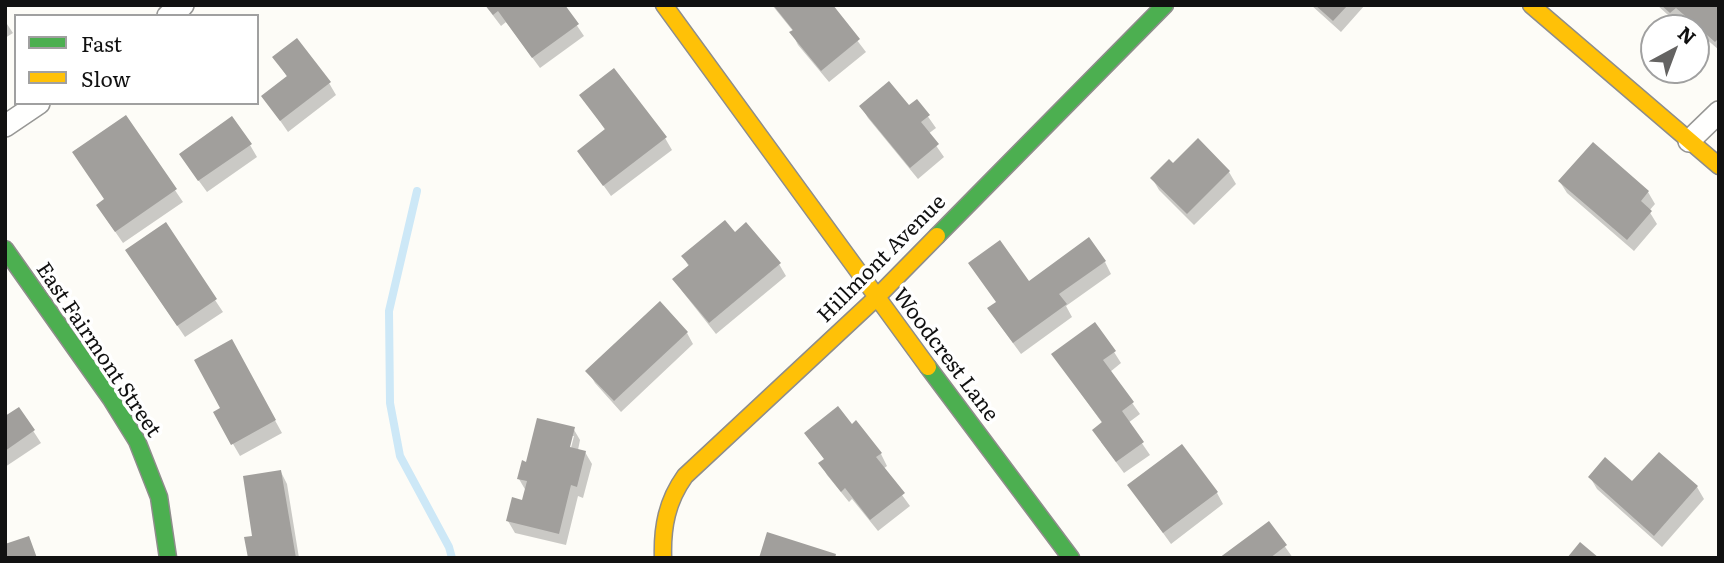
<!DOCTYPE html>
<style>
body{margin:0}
#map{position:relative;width:1724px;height:563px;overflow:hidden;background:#fdfcf7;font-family:Literata,serif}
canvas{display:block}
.frame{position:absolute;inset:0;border:7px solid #111;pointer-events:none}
.legend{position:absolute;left:14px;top:14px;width:245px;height:91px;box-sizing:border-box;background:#fff;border:2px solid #a0a0a0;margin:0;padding:9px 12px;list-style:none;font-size:21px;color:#111}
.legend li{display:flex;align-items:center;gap:14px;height:35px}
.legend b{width:35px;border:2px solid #a0a0a0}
.north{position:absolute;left:1640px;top:14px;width:70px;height:70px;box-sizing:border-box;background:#fff;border:2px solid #a0a0a0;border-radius:50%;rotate:41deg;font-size:19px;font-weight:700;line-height:28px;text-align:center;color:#111}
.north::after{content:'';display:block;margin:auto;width:24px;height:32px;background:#646362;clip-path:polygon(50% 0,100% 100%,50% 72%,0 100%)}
</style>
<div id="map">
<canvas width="1724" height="563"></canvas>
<div class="frame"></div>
<ul class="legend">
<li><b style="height:9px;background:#4caf50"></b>Fast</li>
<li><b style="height:9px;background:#ffc107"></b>Slow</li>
</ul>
<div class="north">N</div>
</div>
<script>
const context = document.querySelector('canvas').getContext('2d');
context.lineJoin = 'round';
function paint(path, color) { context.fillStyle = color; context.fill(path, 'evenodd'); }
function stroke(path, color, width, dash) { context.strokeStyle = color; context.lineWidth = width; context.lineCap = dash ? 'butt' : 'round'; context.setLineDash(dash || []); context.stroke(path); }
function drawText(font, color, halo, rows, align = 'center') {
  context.font = font + ' Literata,serif'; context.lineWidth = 7; context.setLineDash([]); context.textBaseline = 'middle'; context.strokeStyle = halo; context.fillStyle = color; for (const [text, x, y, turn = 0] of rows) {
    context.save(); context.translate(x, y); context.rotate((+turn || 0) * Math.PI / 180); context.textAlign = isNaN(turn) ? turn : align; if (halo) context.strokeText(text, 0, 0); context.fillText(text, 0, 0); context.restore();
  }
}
const shadow = new Path2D(`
 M485 5H563L584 36 540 68 506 22 501 26Z
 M772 5H830L866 52 829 82 798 45 792 33 793 31Z
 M1311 5H1365L1341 32Z
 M1657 5H1719V50L1683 19 1678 24Z
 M5 21 13 33 5 38Z
 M282 69 329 83 336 95 288 132 263 96 288 78Z
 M581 95 665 138 672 150 611 196 579 151 606 131Z
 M917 101 936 128 928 134 944 157 918 179 868 118 861 106 909 108Z
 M126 118 183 202 123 243 105 217 106 200Z
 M250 145 257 157 207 192 188 166Z
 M1173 166 1229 172 1236 184 1194 225 1159 190 1152 178Z
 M1560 182 1648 192 1655 204 1649 211 1657 224 1634 251 1567 193Z
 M746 224 779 264 786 276 716 334 682 291 675 279 689 267 683 256 734 234Z
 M165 225 223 312 185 337 134 262Z
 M1105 262 1111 274 1066 306 1072 317 1021 354 996 320 1029 283Z
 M687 333 693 344 621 412 595 383 588 371Z
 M231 341 282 433 240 456 215 413 223 409Z
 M1114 352 1121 363 1110 372 1140 414 1128 423 1150 455 1124 473 1101 442 1103 424 1053 355Z
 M19 409 41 443 5 467V418Z
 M851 426 881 454 887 466 883 469 910 506 878 531 852 499 849 502 827 475 821 464 825 460 806 433Z
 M573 428 580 440 578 450 585 452 592 464 583 498 578 496 566 545 515 533 508 521 524 502 526 491 519 479 528 464ZM571 436H574L569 456Z
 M1659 454 1697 487 1704 499 1662 547 1597 489 1590 477 1633 484Z
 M281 472 287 484 299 558H250L254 537Z
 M1129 486 1217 493 1223 504 1171 544Z
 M1269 524 1293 558H1222Z`);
const stream = new Path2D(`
 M417 191 389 311 390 403 400 456 449 547 452 558`);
const building = new Path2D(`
 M485 5H565L579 24 532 58 498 11 493 15Z
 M773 5H833L860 39 821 71 789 32 793 30Z
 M1315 5H1348L1333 21Z
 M1661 5H1719V38L1715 42 1676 8 1670 13Z
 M297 38 331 82 280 121 261 96 287 76 272 57Z
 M614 68 667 137 603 186 577 151 605 129 579 95Z
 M889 81 909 105 917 99 930 115 921 122 939 144 910 168 859 106Z
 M126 115 177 189 115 232 96 205 104 199 72 152Z
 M232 116 252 144 198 181 179 154Z
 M1198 138 1230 171 1187 214 1150 178 1169 159 1173 163Z
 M1593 142 1649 191 1641 201 1652 211 1627 240 1558 181Z
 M725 220 735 232 746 222 781 263 709 323 672 279 689 265 681 256Z
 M166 222 217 299 177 326 125 250Z
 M1089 237 1106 261 1059 294 1067 304 1013 343 987 308 996 302 968 263 1000 240 1029 281Z
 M660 301 688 332 614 401 585 371Z
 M1095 322 1116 351 1103 360 1134 402 1122 411 1144 442 1116 462 1092 430 1102 422 1051 354Z
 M232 339 276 420 231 445 213 412 220 408 194 360Z
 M838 406 852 424 856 420 882 453 876 457 905 493 870 520 845 488 841 492 818 463 824 459 804 433Z
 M19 407 35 430 5 451V416Z
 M537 418 575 427 570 447 586 451 577 487 571 485 559 534 506 521 512 497 522 500 527 481 517 479 522 460 526 462Z
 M1182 444 1218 492 1163 533 1127 485Z
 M1659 452 1698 486 1654 536 1588 477 1605 457 1632 481Z
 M281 470 296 558H248L244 537 252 536 243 476Z
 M1269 521 1287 545 1270 558H1219Z
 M767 532 836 554 835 558H759Z
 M29 536 37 558H5V544Z
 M1580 542 1599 558H1567Z`);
const street = new Path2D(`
 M168 16 183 5
 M5 126 39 103
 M1689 141 1719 112`);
const fast = new Path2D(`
 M937 236 1165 5
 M5 249 111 399 137 441 159 497 168 558
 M928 367 1071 558`);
const slow = new Path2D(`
 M664 5 928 367
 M1531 5 1719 166
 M663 558C662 527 667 501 685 476L876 298 937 236`);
const streetNames = [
 ["Hillmont Avenue",882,259,-45],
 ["East Fairmont Street",98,350,56],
 ["Woodcrest Lane",945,355,53]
];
paint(shadow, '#0003');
stroke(stream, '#cde8f7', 8);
paint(building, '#a19f9c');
stroke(street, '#979795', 24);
stroke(fast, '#8e8d8b', 19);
stroke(slow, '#8e8d8b', 19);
stroke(street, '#fffffe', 21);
stroke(fast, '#4caf50', 16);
stroke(slow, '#ffc107', 16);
drawText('21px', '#111', '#fff', streetNames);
</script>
